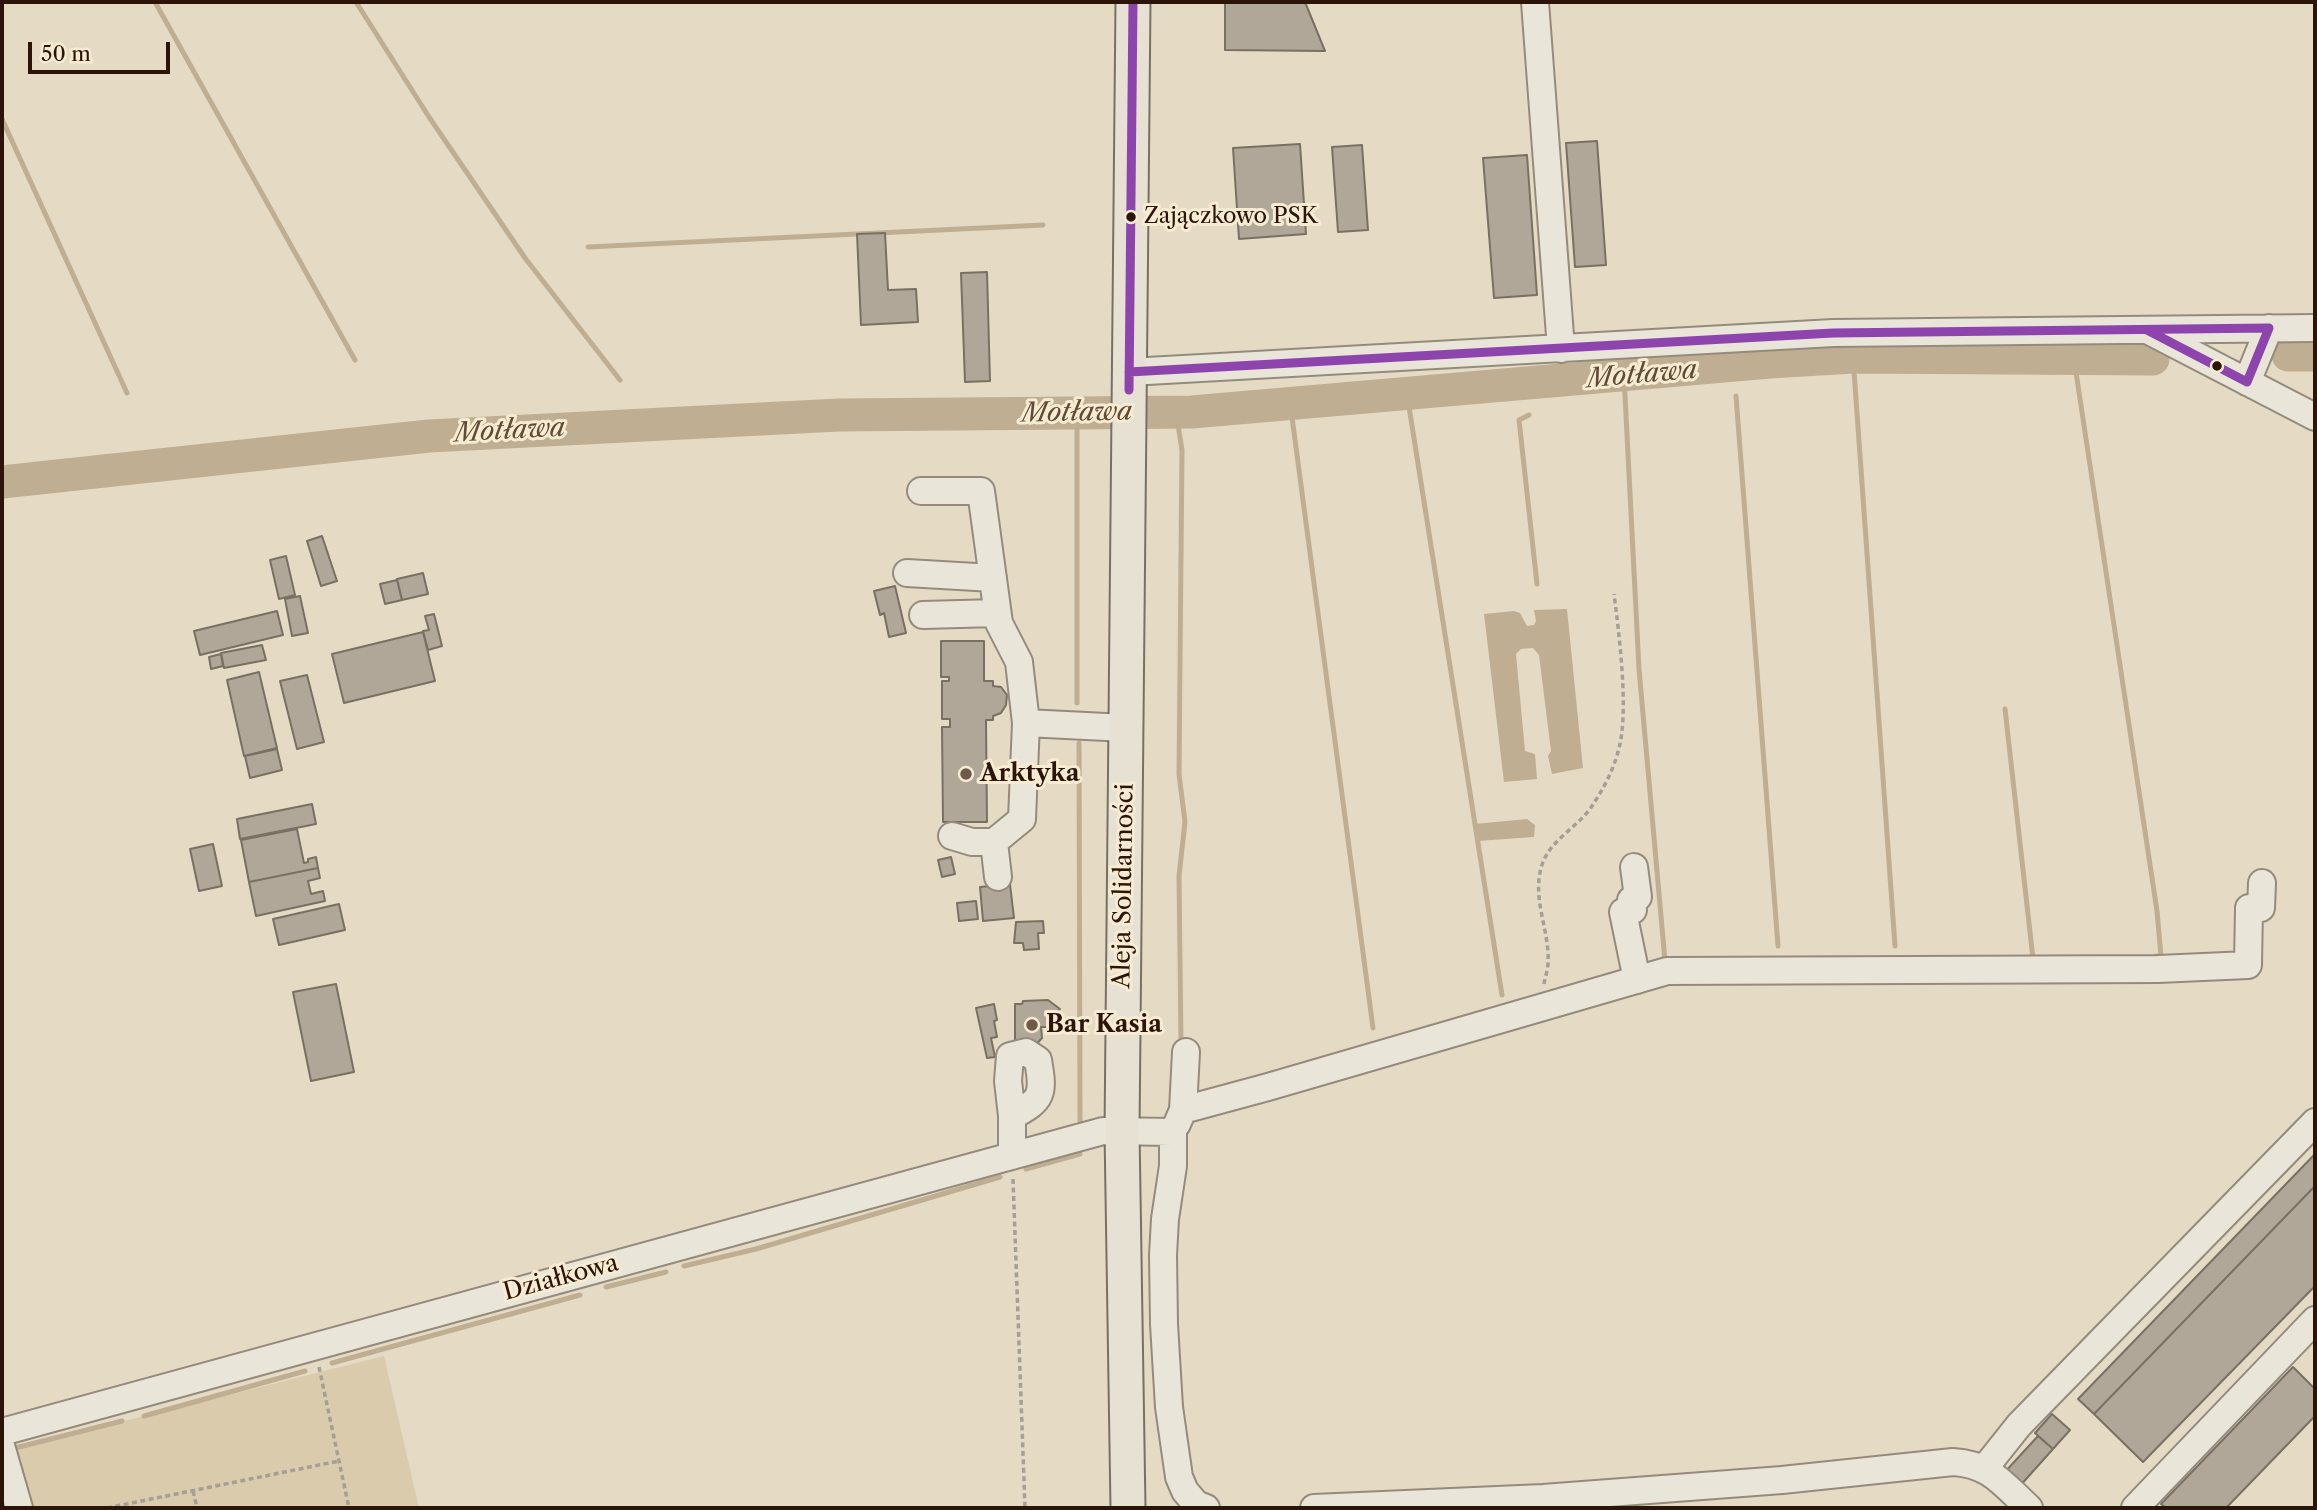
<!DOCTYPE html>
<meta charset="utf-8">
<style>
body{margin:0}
#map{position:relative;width:2317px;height:1510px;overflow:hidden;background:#e5dbc5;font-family:"Libre Caslon Text",serif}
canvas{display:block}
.frame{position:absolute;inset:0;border:4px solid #2d1409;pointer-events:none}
.scale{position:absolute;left:28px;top:42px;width:142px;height:32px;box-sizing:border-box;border:4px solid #2d1409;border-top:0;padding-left:9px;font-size:21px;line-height:24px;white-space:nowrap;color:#2d1409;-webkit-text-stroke:5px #f7ecd1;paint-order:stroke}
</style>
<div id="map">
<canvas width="2317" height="1510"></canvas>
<div class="frame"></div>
<div class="scale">50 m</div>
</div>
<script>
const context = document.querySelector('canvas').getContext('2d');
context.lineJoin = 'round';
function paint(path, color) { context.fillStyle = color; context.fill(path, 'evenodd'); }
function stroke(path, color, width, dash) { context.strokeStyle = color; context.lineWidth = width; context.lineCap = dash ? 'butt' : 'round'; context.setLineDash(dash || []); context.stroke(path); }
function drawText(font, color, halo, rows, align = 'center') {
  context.font = font + ' "Libre Caslon Text",serif'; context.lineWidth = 6; context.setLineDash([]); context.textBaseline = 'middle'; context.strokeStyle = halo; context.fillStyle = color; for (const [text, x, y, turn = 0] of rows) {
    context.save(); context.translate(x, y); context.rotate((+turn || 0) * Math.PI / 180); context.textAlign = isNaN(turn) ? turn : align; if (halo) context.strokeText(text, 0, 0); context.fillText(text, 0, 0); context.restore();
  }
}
const green = new Path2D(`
 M384 1356 419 1508H30L13 1449Z`);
const water = new Path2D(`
 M1567 609 1583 768 1552 774 1548 756 1551 751 1539 655 1533 648 1521 649 1516 654 1525 751 1535 754 1537 779 1504 782 1484 614 1514 611 1520 613 1527 626 1534 625 1536 621 1534 610Z
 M1527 819 1535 825 1534 837 1478 841 1475 824Z`);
const stream = new Path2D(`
 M155 2 355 360
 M356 2 429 117 525 258 620 380
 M2 119 127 393
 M588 247 1043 225
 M1853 357 1895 946
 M2074 359 2157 911 2161 956H2156
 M1624 376 1639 669 1665 961
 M1407 394 1502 995
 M1736 396 1778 946
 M1290 402 1373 1028
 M1176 412 1182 450 1179 774 1185 822 1179 876 1181 1042
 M1077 414V703
 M1529 415 1519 420 1537 584
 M2005 709 2033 959H2037
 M1079 743 1080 1121
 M1026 1169 1080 1154
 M684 1266 756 1249 1000 1177
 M606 1287 666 1272
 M332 1363 580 1295
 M144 1416 305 1371
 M15 1448 122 1421`);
const river = new Path2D(`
 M2288 355H2315
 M2 482 429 436 839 415 1192 412 1770 362 1853 357 2153 359`);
const building = new Path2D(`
 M1225 2H1305L1325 51 1225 50Z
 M1597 141 1606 265 1575 267 1566 143Z
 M1300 144 1306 234 1239 239 1233 148Z
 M1362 145 1368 230 1338 232 1332 147Z
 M1527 155 1537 295 1494 298 1483 158Z
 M885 233 888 290 916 289 918 322 861 325 857 234Z
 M987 272 990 381 965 382 961 273Z
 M322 536 337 581 321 586 307 541Z
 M286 556 295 595 279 599 270 560Z
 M423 573 428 594 402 600 397 579Z
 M397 580 402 600 385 604 380 584Z
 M895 586 906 633 889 637 884 613 880 615 874 591Z
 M300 596 308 633 292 636 285 599Z
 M277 611 283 635 200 655 194 631Z
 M434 614 442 646 428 650 423 631 429 630 425 616Z
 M423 632 435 681 344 703 332 654Z
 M941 641H984V681H993V686L1001 687 1007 695 1006 705 1001 713 993 716V720H986L987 822H943L942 727H950V719H942V681H949V677H941Z
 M262 645 266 660 224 668 221 653Z
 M221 654 223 666 211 669 209 657Z
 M259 672 277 748 244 756 227 680Z
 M307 675 324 742 297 749 280 681Z
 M277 749 282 770 250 778 245 756Z
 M312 804 316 824 240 839 237 819Z
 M297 829 304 863 308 862V859L316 857 318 868 249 882 241 840Z
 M213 844 222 886 199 891 190 849Z
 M951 857 955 874 942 877 938 860Z
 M318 868 320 878 308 881 311 894 323 891 325 901 256 916 249 882Z
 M1010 884 1014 918 983 921 980 887Z
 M976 901 978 919 959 921 957 903Z
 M339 904 345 930 279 945 273 919Z
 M1043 921 1044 933H1038L1039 949 1024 950 1023 943H1014L1016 922Z
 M336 984 354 1072 311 1081 293 992Z
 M1048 1000 1060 1009 1050 1019 1051 1023 1048 1027H1041L1042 1038 1033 1048 1023 1040H1015V1004H1022L1023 1001Z
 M994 1004 997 1020 994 1021 997 1037 991 1038 995 1057 987 1058 976 1008Z
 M2315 1154V1186L2094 1414 2078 1399Z
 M2315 1186V1286L2143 1462 2094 1414Z
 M2293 1367 2315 1389V1416L2226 1508H2166L2161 1504Z
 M2052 1414 2070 1430 2053 1449 2035 1433Z
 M2038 1436 2053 1449 2019 1487 2004 1473Z`);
const path = new Path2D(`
 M1544 984C1545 977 1548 970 1548 963 1550 929 1530 897 1543 862 1552 839 1579 826 1592 806 1604 788 1614 769 1619 748 1629 711 1619 633 1614 594
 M1013 1179 1025 1508
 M319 1367 349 1508
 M193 1491 197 1508
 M107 1508 339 1461`);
const minor = new Path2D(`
 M1535 2 1561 349
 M2149 331 2315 417
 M1129 372 1833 333 2315 328
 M2247 382 2269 328
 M921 491H981L999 623 1019 662 1026 723 1022 819 994 842 998 877
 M907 573 993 578
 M923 615 997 613
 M1026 723 1126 728
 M952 836 972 842H994
 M1634 867 1638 897 1631 900 1633 910 1623 912 1637 980
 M1183 1110 1268 1087 1667 971 2158 969 2248 965 2249 908H2261L2262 883
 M1012 1116 1008 1081 1010 1056 1026 1052 1038 1060C1044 1094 1043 1100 1012 1116V1156
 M1177 1124 1183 1110 1186 1052
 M2 1432 1103 1131 1173 1132V1166L1165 1219 1163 1255 1164 1324 1169 1407 1179 1477 1185 1491 1196 1504 1206 1508
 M2 1449 19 1508
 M1984 1469 2019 1425 2315 1122
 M1314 1508 1543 1498 1782 1480 1953 1462C1990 1464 2003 1484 2029 1508
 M2135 1508 2315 1320`);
const major = new Path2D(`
 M1128 1508 1122 1131 1133 2`);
const bus1 = new Path2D(`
 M1129 372 1833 333 2269 328 2247 382 2147 330
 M1129 390 1133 2`);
const markers = [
 [1131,217,6,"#2d1409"],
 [2217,366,6,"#2d1409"],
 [966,774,7,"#6d5a4b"],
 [1032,1025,7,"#6d5a4b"]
];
const busNames = [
 ["Zajączkowo PSK",1144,217]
];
const poiNames = [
 ["Arktyka",980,774],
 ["Bar Kasia",1046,1025]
];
const streetNames = [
 ["Aleja Solidarności",1124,886,-89],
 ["Działkowa",561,1278,-15]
];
const waterNames = [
 ["Motława",1642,375,-5],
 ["Motława",1077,413,-1],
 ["Motława",510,431,-3]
];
paint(green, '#dacbad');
paint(water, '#bfae92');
stroke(stream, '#bfae92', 5);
stroke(river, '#bfae92', 33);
paint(building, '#b0a798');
stroke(building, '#797064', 2);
stroke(minor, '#948b7d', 30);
stroke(major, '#797064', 37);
stroke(path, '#a59f95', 3.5, [5, 3.5]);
stroke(minor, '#eae5d9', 26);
stroke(major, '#e6e1d3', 33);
stroke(bus1, '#8e44ad', 9);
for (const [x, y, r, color] of markers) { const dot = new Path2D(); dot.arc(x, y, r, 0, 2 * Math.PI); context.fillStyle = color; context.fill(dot); stroke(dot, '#f7ecd1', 2.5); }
drawText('22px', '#2d1409', '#f7ecd1', busNames, 'left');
drawText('bold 24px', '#2d1409', '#f7ecd1', poiNames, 'left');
drawText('24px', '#2d1409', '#f7ecd1', streetNames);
drawText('italic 26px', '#614a37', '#f7ecd1', waterNames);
</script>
